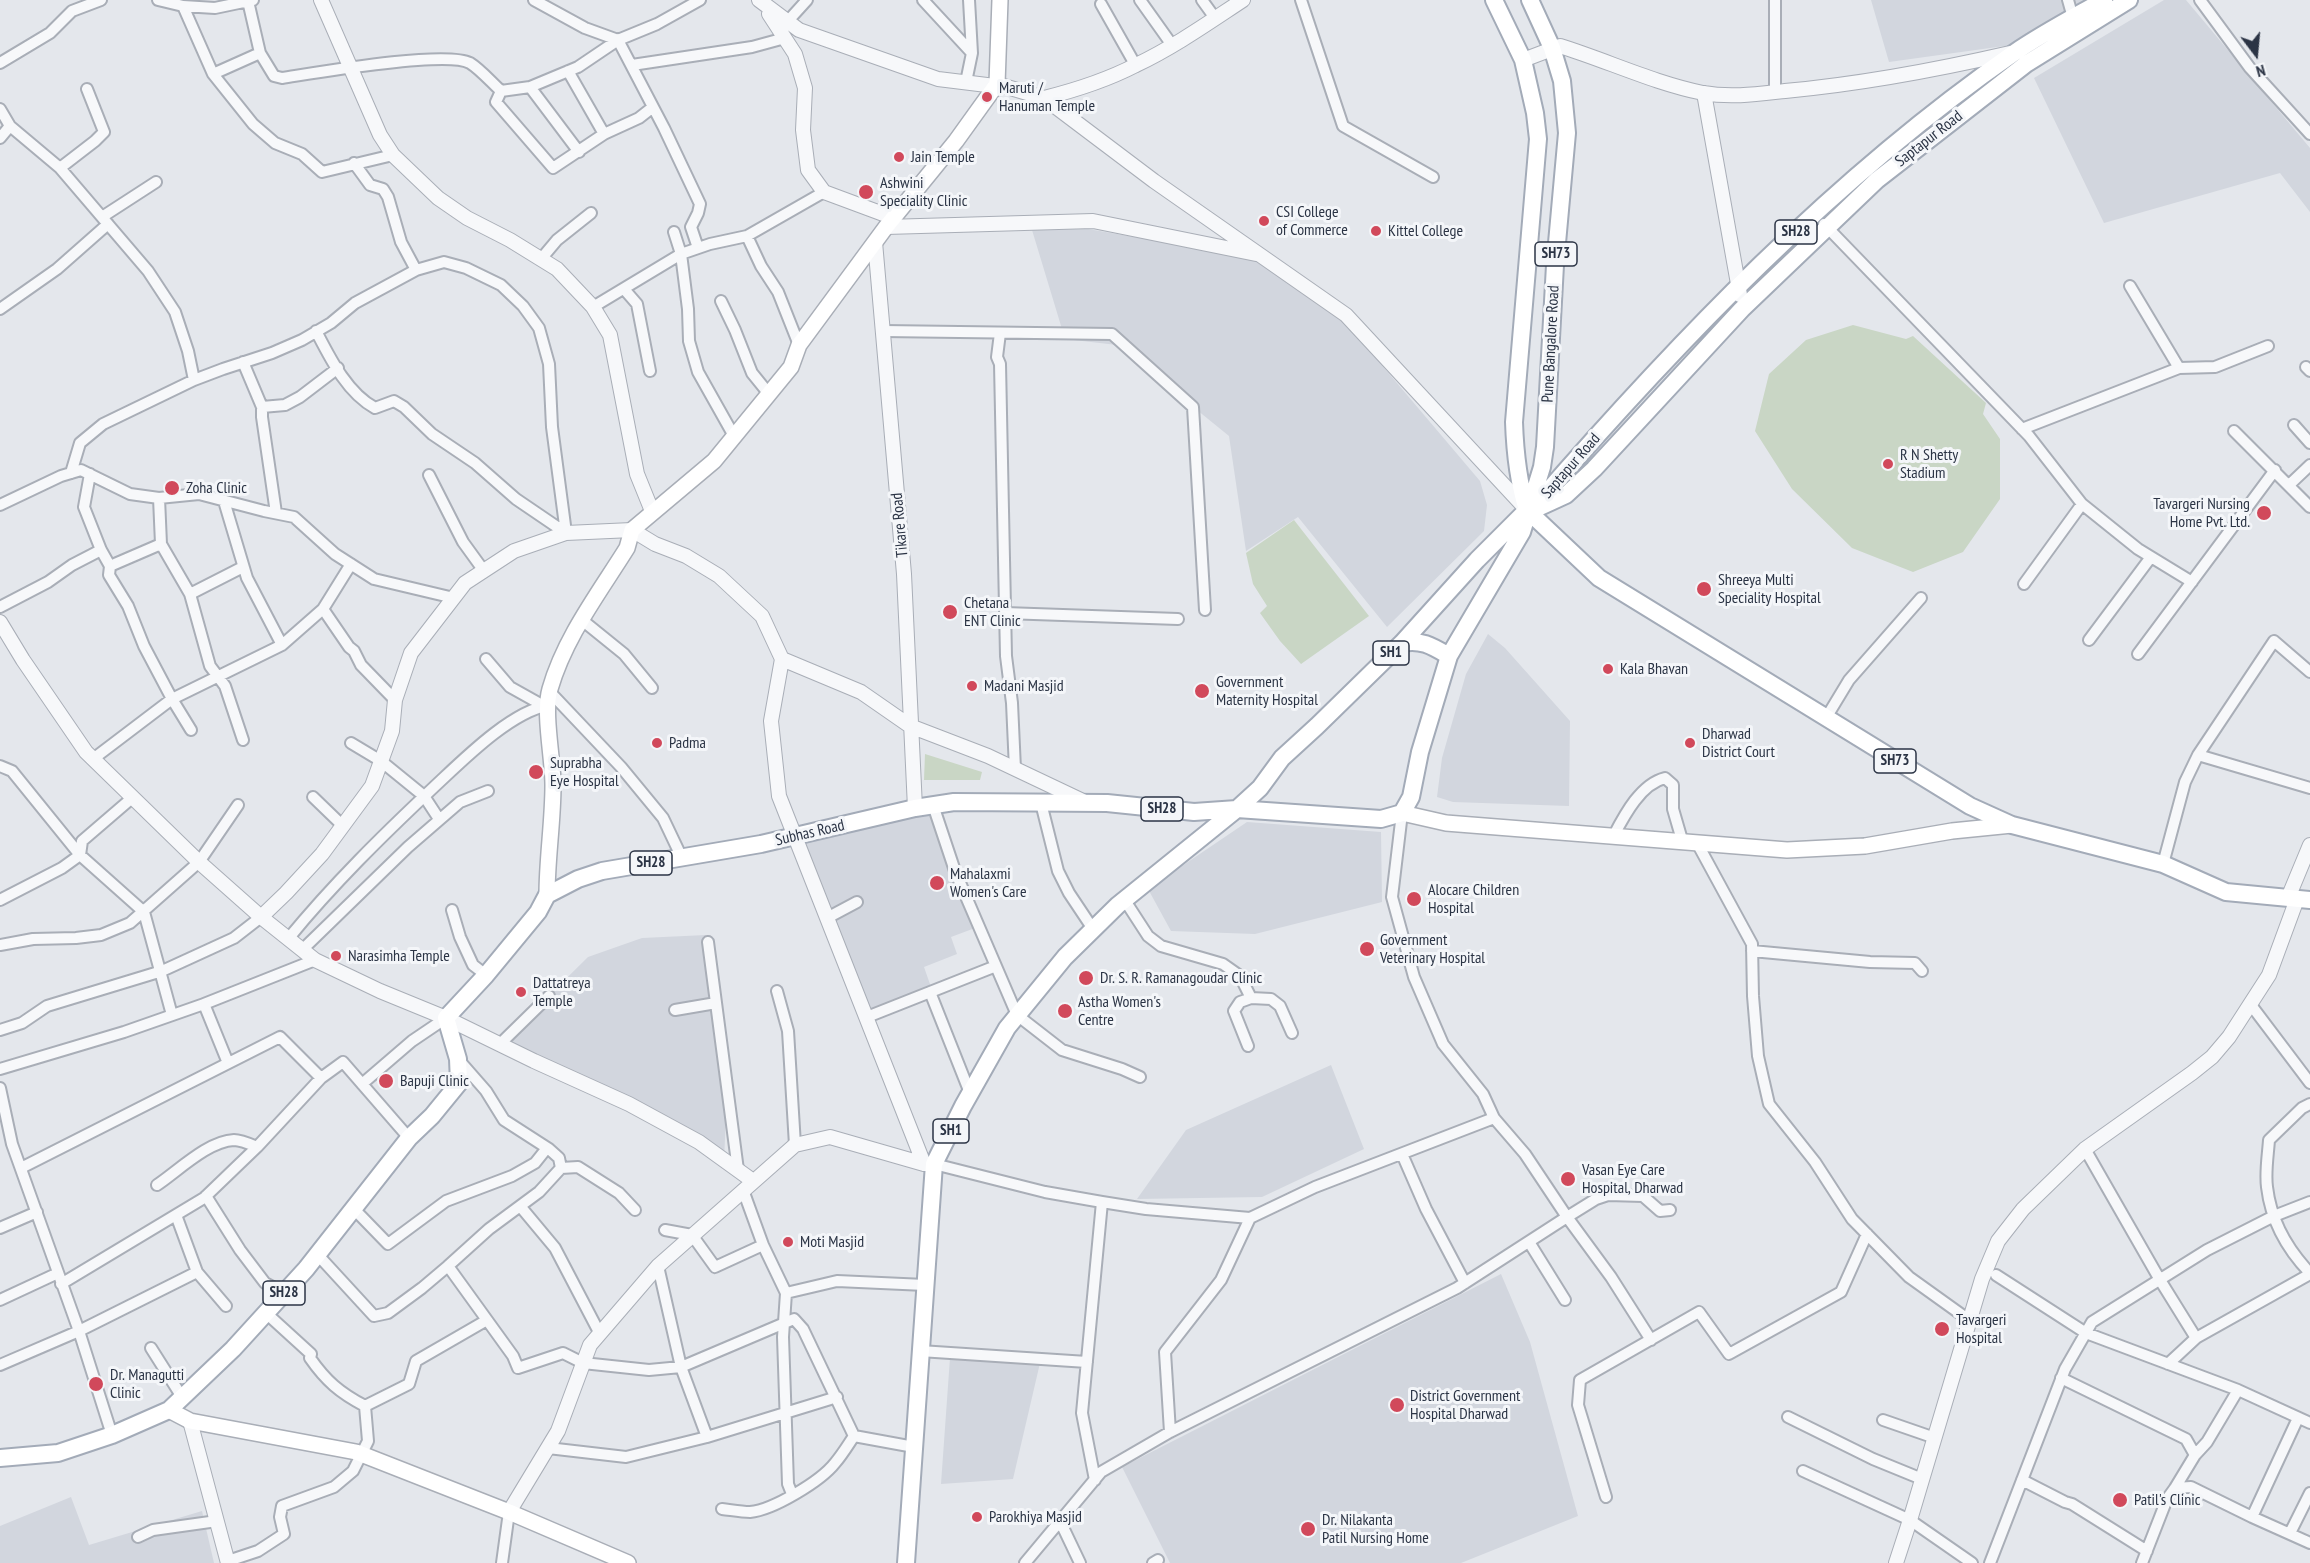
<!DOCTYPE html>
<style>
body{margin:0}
#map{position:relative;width:2310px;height:1563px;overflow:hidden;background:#e4e7ec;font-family:"PT Sans Narrow",sans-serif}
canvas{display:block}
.north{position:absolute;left:2226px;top:24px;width:60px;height:60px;-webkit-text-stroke:4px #f4f6f9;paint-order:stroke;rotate:164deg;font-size:16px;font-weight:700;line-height:24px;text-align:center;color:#2b3445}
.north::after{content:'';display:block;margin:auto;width:21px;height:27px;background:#2b3445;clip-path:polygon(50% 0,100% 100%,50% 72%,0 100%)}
</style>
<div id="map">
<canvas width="2310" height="1563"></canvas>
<div class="north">N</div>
</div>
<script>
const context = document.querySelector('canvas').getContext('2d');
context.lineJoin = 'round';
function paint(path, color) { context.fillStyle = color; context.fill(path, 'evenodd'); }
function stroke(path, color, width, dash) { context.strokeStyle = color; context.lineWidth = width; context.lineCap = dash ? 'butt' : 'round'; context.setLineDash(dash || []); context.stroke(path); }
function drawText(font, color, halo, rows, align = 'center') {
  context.font = font + ' "PT Sans Narrow",sans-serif'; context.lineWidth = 6; context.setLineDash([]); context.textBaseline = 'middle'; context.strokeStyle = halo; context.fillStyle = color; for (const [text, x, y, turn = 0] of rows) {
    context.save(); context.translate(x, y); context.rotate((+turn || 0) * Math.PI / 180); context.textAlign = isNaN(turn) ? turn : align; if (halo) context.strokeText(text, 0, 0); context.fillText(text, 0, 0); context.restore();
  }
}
const built = new Path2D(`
 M1871 0H2094L2019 44 1889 62Z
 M2164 0H2186L2310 148V212L2280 173 2104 223 2034 78Z
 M1088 229 1261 259 1341 317 1480 481 1487 505 1484 531 1387 627 1298 517 1246 551 1229 436 1117 345 1065 339 1032 230Z
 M1488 634 1505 648 1570 721 1569 806 1453 802 1437 797 1442 758 1466 674Z
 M930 811 975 928 951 937 957 954 924 967 932 990 872 1016 799 839Z
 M1247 822 1381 832 1382 902 1255 934 1171 931 1148 889Z
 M706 935 727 1095 724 1160 500 1044 588 957 642 938Z
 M1331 1065 1364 1149 1262 1197 1137 1199 1186 1130Z
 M1501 1274 1530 1342 1578 1516 1461 1563H1170L1122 1467Z
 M950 1358 1040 1363 1013 1479 941 1484Z
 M71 1497 89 1545 202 1511 214 1563H0V1526Z`);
const green = new Path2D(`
 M1853 325 1906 339 1913 336 1986 403 1983 414 2000 439V499L1963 552 1913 572 1852 548 1792 489 1755 431 1769 374 1806 340Z
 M1294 520 1369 616 1301 664 1280 641 1260 613 1267 606 1253 584 1246 553Z
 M925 754 982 772 980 780H924Z`);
const minor = new Path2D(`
 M158 0 183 6 215 8 253 0
 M534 0 585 28 618 40 664 128 700 204 698 213 691 227 698 248
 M923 0 972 53
 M1140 0 1172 45
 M1202 0 1215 18
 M1301 0 1343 126 1433 177
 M2068 0 2073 18
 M2200 0 2250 68 2310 134
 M248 1 260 53 274 76 282 78C315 73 445 50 470 63 481 70 491 82 501 91L530 87 578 67 618 40 657 24 700 0
 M1101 4 1136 66
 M183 6 213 74 253 124 275 143 302 154 322 172 393 155
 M787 22 807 0
 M0 63 50 33 72 11 101 0
 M632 65 752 47 785 38
 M568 71 604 134
 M213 74 260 53
 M966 82 972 53 969 0
 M530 87 579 152
 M501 91 496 102 553 168 604 134 639 118 653 107
 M1775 92V0
 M0 109 10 126 60 168 148 271 175 312 188 351 194 380
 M0 138 10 126
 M354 163 370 185 383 189 388 197 401 242 416 270
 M60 168 95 141 104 132 87 89
 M102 217 156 182
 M1824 224 2029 436 2082 504 2138 549 2192 582
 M674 232 681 254 688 309 689 341 698 372 734 436
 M747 236 761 266 778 292 799 345
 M541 259 557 240 591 213
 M624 289 637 304 650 371
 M721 301 735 330 752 373 769 394
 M593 307 681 254 710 244 747 236 824 192
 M0 309 57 269 108 224
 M316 331C330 358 347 393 375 408L394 401 404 407 432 434 475 463 516 499 566 533
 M883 331 1112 334 1193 407 1205 610
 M1000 333 997 357 1000 364 1006 656 1012 703 1015 769
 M243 362 262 407V417L276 513
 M2306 367 2310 371
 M2179 368 2215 367 2268 346
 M262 407 285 405 300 397 338 368
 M2294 425 2310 443
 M2022 429 2179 368 2130 286
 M2234 431 2310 507
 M71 473 80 443 103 424 194 380 223 369 272 353 302 340 331 323 355 303 416 270 444 262 466 268 501 285 523 306 539 328 549 364 552 427 566 533
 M90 474 84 507 101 550 110 566 109 575 128 606 144 646 172 699 191 730
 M429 475 463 542 484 571
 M2290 484 2310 465
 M159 498 161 544 190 594 210 666 225 686 243 740
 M224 501 247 578 282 645
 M0 505 61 476 81 470 130 494 159 498 199 494 264 511 294 517 335 554 374 579 454 598
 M110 566 161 544
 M2024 584 2082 504
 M190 594 243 567
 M0 607 48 582 72 565 101 550
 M323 609 349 647 354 651 361 665 395 700
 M1005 613 1178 619
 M582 620 624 654 652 688
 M2089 640 2151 557
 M2138 654 2275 470
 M486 659 510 687 544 706
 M549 691 621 767 663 818 682 858
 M1826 718 1849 680 1921 598
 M351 743 381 761 424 796 439 819
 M2198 755 2310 788
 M93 759 172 699 282 645 323 609 351 564
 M0 766 12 771 80 855 144 912 172 1015
 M313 797 343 826
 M1041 803 1058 871 1069 893 1093 929
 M933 805 955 871 1017 1015 1062 1050 1122 1069 1140 1077
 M1614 835C1625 814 1641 784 1665 778L1673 785V809L1682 840
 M1696 841 1752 944 1753 996 1758 1056 1769 1104 1815 1162 1852 1219 1909 1277 1969 1320
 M2163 864 2185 782 2198 755 2274 641 2310 672
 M1124 899 1148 936 1161 946 1223 964 1240 976 1251 998 1240 1002 1234 1011 1248 1046
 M0 900 62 868 80 855 82 841 132 798
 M452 910 460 937 473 965 486 975
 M827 918 857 902
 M288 939C333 884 383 835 434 787 463 760 510 712 549 705
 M708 942 738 1170
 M0 945 33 939 76 938 101 935 130 923 199 862 238 805
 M302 950 408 847 460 802 488 791
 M1752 951 1870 962 1915 963 1922 971
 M777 991 788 1031 795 1145
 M930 992 970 1093
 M1251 998 1271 999 1280 1006 1292 1033
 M204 1004 228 1063
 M2251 1005 2310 1083
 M675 1010 716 1003
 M867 1017 996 966
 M0 1030 22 1023 47 1006 162 971 234 938 261 917
 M500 1044 549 996
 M458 1059 486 1091 504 1120 549 1149 559 1158 561 1168 539 1192 489 1229 448 1266 513 1356 518 1368 563 1353 583 1363 649 1370 681 1367 794 1319 803 1329 854 1436
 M0 1069 124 1032 204 1004 315 960
 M362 1084 412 1041 446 1018
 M0 1088 12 1144 79 1331 112 1435
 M2310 1104 2302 1108 2269 1140C2268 1155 2265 1172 2267 1187 2271 1221 2287 1249 2310 1273
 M2085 1149 2160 1280 2196 1338
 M1402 1154 1426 1209 1465 1283
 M934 1164 1045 1192 1102 1202 1146 1209 1250 1218 1315 1187 1494 1118
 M21 1168 280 1037 321 1078
 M561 1168 578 1167 619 1193 635 1210
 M157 1185C178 1171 208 1141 234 1140 241 1140 250 1144 257 1147
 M743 1190 763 1245 786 1293 783 1337 788 1484 792 1494
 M206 1196 240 1250 265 1283 284 1293
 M520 1206 555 1248 600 1334
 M354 1209 388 1244 446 1201 512 1176 535 1163 547 1148
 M176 1215 197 1272
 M0 1228 37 1212
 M665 1230 692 1235 715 1267 763 1245
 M1529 1242 1565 1300
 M317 1254 374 1316 388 1313 422 1288 448 1266
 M658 1266 681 1367 707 1437 837 1397
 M1996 1275 2086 1333 2238 1390 2310 1423
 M61 1284 204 1198 257 1147 321 1078 343 1062 409 1138
 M786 1293 837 1281 925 1285
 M0 1300 58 1273
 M1651 1340 1611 1277 1567 1217 1596 1199 1608 1195 1643 1196 1660 1211 1670 1210
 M151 1348 182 1397
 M920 1351 1087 1362
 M2168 1364 2196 1338 2310 1274
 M0 1365 79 1331 197 1272 226 1306
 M2061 1378 2186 1439 2195 1455 2175 1488
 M365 1406 409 1384 416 1361 487 1320
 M1788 1417 1873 1459 1922 1479
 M1883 1420 1935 1438
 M1170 1432 1165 1352 1221 1280 1250 1218
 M854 1436 914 1447
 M548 1448 626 1457 707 1437
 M2195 1455 2207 1442 2238 1390
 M1803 1471 1910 1520 1972 1563
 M1095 1480 1082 1413 1102 1202
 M2022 1480 2065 1502 2072 1504 2147 1551
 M1606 1497 1578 1405 1580 1380 1699 1312 1729 1354 1841 1292 1867 1234
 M722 1509C731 1510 741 1512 750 1512 773 1510 821 1481 835 1463 842 1455 848 1445 854 1436
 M2252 1517 2298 1418
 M1060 1521 1080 1563
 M2290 1533 2310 1493
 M138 1537 153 1530 217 1521
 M228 1561 258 1551 284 1534 280 1517 282 1506 334 1487 353 1471 368 1441 365 1406C340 1393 326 1381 310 1358L311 1354 266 1313
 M502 1563 509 1512
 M1025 1563 1101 1472 1170 1432 1457 1288 1567 1217 1525 1154 1494 1118 1483 1094 1443 1044 1414 977 1392 897 1402 813
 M1153 1563 1158 1560
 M1990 1563 2065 1369 2092 1322 2207 1250 2274 1216 2310 1202
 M2142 1563 2167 1499 2175 1488 2191 1487 2252 1517 2310 1543`);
const tertiary = new Path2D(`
 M321 0 380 135 393 155 438 198 467 218 510 240 557 269 593 307 610 335 637 474 652 511
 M759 0 799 30 938 79 995 86 997 84 1044 98 1154 181 1346 315 1527 510
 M769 14 795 54 805 88 803 130 808 170 824 192 894 218
 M1523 60 1560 46C1608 61 1654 83 1703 93 1731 98 1758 94 1785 91 1861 84 1936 70 2010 53
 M1704 93 1740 295
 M1044 98C1076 90 1107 80 1136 65 1174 47 1208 23 1243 0
 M886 227 1093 221 1256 254
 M875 242 904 574 915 808
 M0 622 23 660 86 752 199 862 261 917 315 960 380 991 446 1018 534 1061 629 1104 699 1142 753 1181
 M782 659 771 721 779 796 924 1164
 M2288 898 2310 845
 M261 917 286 893 322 854 372 786 392 731 395 700 411 653 465 583 514 551 566 533 632 530 655 544 686 556 719 576 762 616 782 659 861 692 910 726 988 756 1085 802
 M190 1421 228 1563
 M509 1512 558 1431 590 1345 658 1266 795 1145 830 1137 924 1164H934
 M1896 1563 1910 1520 1982 1279 1998 1241 2023 1209 2085 1149 2192 1073 2212 1057 2229 1037 2269 975 2297 899`);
const secondary = new Path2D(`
 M1402 813 1446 823 1787 850 1865 846 1952 831 2012 825
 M547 895C547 858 553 822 553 785 553 758 543 713 550 689 565 637 599 593 627 548L632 530 714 461 791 367 799 345 886 227 956 141 997 84 1000 0
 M169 1410 190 1421 356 1452 509 1512 628 1563`);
const primary = new Path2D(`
 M1534 507C1678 341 1833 179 2014 53 2043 33 2074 17 2104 0
 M1527 510 1599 578 1970 806 2012 825 2163 864 2226 892 2310 900
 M1529 512 1566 495 1594 469 1742 309 1877 180 2026 64 2129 0
 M1402 643C1421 639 1432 646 1449 656
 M0 1458 58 1453 112 1435 169 1410 233 1349 306 1269 409 1138 432 1116 459 1083 458 1059 446 1018 486 975 538 912 547 895 578 879 602 871 761 844 915 808 954 802 1107 803 1194 812 1237 809 1381 819 1402 813 1411 797 1420 752 1449 656 1522 532 1542 467 1545 447 1555 265 1567 133 1562 81 1552 48 1530 0
 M906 1563 934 1164 963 1106 1007 1028 1065 957 1118 905 1237 809 1260 788 1282 758 1317 726 1402 643 1477 560 1527 510C1518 481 1515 452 1514 422L1538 139 1535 113 1523 60 1494 0`);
const markers = [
 [987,97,6,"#d1495b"],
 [899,157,6,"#d1495b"],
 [866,192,8,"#d1495b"],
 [1264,221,6,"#d1495b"],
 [1376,231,6,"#d1495b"],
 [1888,464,6,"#d1495b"],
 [172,488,8,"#d1495b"],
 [2264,513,8,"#d1495b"],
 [1704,589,8,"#d1495b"],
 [950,612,8,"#d1495b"],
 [1608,669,6,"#d1495b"],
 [972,686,6,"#d1495b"],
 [1202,691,8,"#d1495b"],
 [657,743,6,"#d1495b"],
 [1690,743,6,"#d1495b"],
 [536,772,8,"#d1495b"],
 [937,883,8,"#d1495b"],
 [1414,899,8,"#d1495b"],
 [1367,949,8,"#d1495b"],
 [336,956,6,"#d1495b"],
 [1086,978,8,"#d1495b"],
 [521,992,6,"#d1495b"],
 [1065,1011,8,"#d1495b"],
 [386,1081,8,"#d1495b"],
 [1568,1179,8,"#d1495b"],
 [788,1242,6,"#d1495b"],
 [1942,1329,8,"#d1495b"],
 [96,1384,8,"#d1495b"],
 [1397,1405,8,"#d1495b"],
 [2120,1500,8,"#d1495b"],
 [977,1517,6,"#d1495b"],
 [1308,1529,8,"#d1495b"]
];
const shields = [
 [1796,232,42],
 [1556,254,42],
 [1391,653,36],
 [1895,761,42],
 [1162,809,42],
 [651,863,42],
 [951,1131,36],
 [284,1293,42]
];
const shieldNames = [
 ["SH28",1796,232],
 ["SH73",1556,254],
 ["SH1",1391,653],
 ["SH73",1895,761],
 ["SH28",1162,809],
 ["SH28",651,863],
 ["SH1",951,1131],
 ["SH28",284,1293]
];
const poiNames = [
 ["Maruti /",999,88],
 ["Hanuman Temple",999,106],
 ["Jain Temple",911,157],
 ["Ashwini",880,183],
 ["Speciality Clinic",880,201],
 ["CSI College",1276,212],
 ["of Commerce",1276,230],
 ["Kittel College",1388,231],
 ["R N Shetty",1900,455],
 ["Stadium",1900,473],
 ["Zoha Clinic",186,488],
 ["Tavargeri Nursing",2250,504,"right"],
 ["Home Pvt. Ltd.",2250,522,"right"],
 ["Shreeya Multi",1718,580],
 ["Speciality Hospital",1718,598],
 ["Chetana",964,603],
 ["ENT Clinic",964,621],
 ["Kala Bhavan",1620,669],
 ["Government",1216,682],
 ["Maternity Hospital",1216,700],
 ["Madani Masjid",984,686],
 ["Dharwad",1702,734],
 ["District Court",1702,752],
 ["Padma",669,743],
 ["Suprabha",550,763],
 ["Eye Hospital",550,781],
 ["Mahalaxmi",950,874],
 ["Women's Care",950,892],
 ["Alocare Children",1428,890],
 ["Hospital",1428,908],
 ["Government",1380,940],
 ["Veterinary Hospital",1380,958],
 ["Narasimha Temple",348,956],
 ["Dr. S. R. Ramanagoudar Clinic",1100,978],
 ["Dattatreya",533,983],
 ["Temple",533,1001],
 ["Astha Women's",1078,1002],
 ["Centre",1078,1020],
 ["Bapuji Clinic",400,1081],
 ["Vasan Eye Care",1582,1170],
 ["Hospital, Dharwad",1582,1188],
 ["Moti Masjid",800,1242],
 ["Tavargeri",1956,1320],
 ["Hospital",1956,1338],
 ["Dr. Managutti",110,1375],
 ["Clinic",110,1393],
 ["District Government",1410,1396],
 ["Hospital Dharwad",1410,1414],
 ["Patil's Clinic",2134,1500],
 ["Parokhiya Masjid",989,1517],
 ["Dr. Nilakanta",1322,1520],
 ["Patil Nursing Home",1322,1538]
];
const streetNames = [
 ["Saptapur Road",1929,139,-38],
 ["Pune Bangalore Road",1551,344,-87],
 ["Saptapur Road",1571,466,-49],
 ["Tikare Road",900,525,-95],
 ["Subhas Road",810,833,-13]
];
paint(built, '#d2d6de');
paint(green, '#c9d6c5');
stroke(minor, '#a9aeb7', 14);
stroke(tertiary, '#a9aeb7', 16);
stroke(secondary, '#a9aeb7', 18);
stroke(primary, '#a3abb8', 20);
stroke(minor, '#f7f8fa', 10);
stroke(tertiary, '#f7f8fa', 14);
stroke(secondary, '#fff', 15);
stroke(primary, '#fff', 16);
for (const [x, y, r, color] of markers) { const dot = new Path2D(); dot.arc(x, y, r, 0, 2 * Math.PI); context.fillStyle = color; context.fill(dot); stroke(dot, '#f4f6f9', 2); }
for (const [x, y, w] of shields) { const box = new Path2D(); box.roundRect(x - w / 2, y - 12, w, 24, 4.5); context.fillStyle = '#f4f6f9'; context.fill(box); stroke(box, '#2b3445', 1.5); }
drawText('bold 15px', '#2b3445', null, shieldNames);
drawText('16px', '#2b3445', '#f4f6f9', poiNames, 'left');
drawText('16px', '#2b3445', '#f4f6f9', streetNames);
</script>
